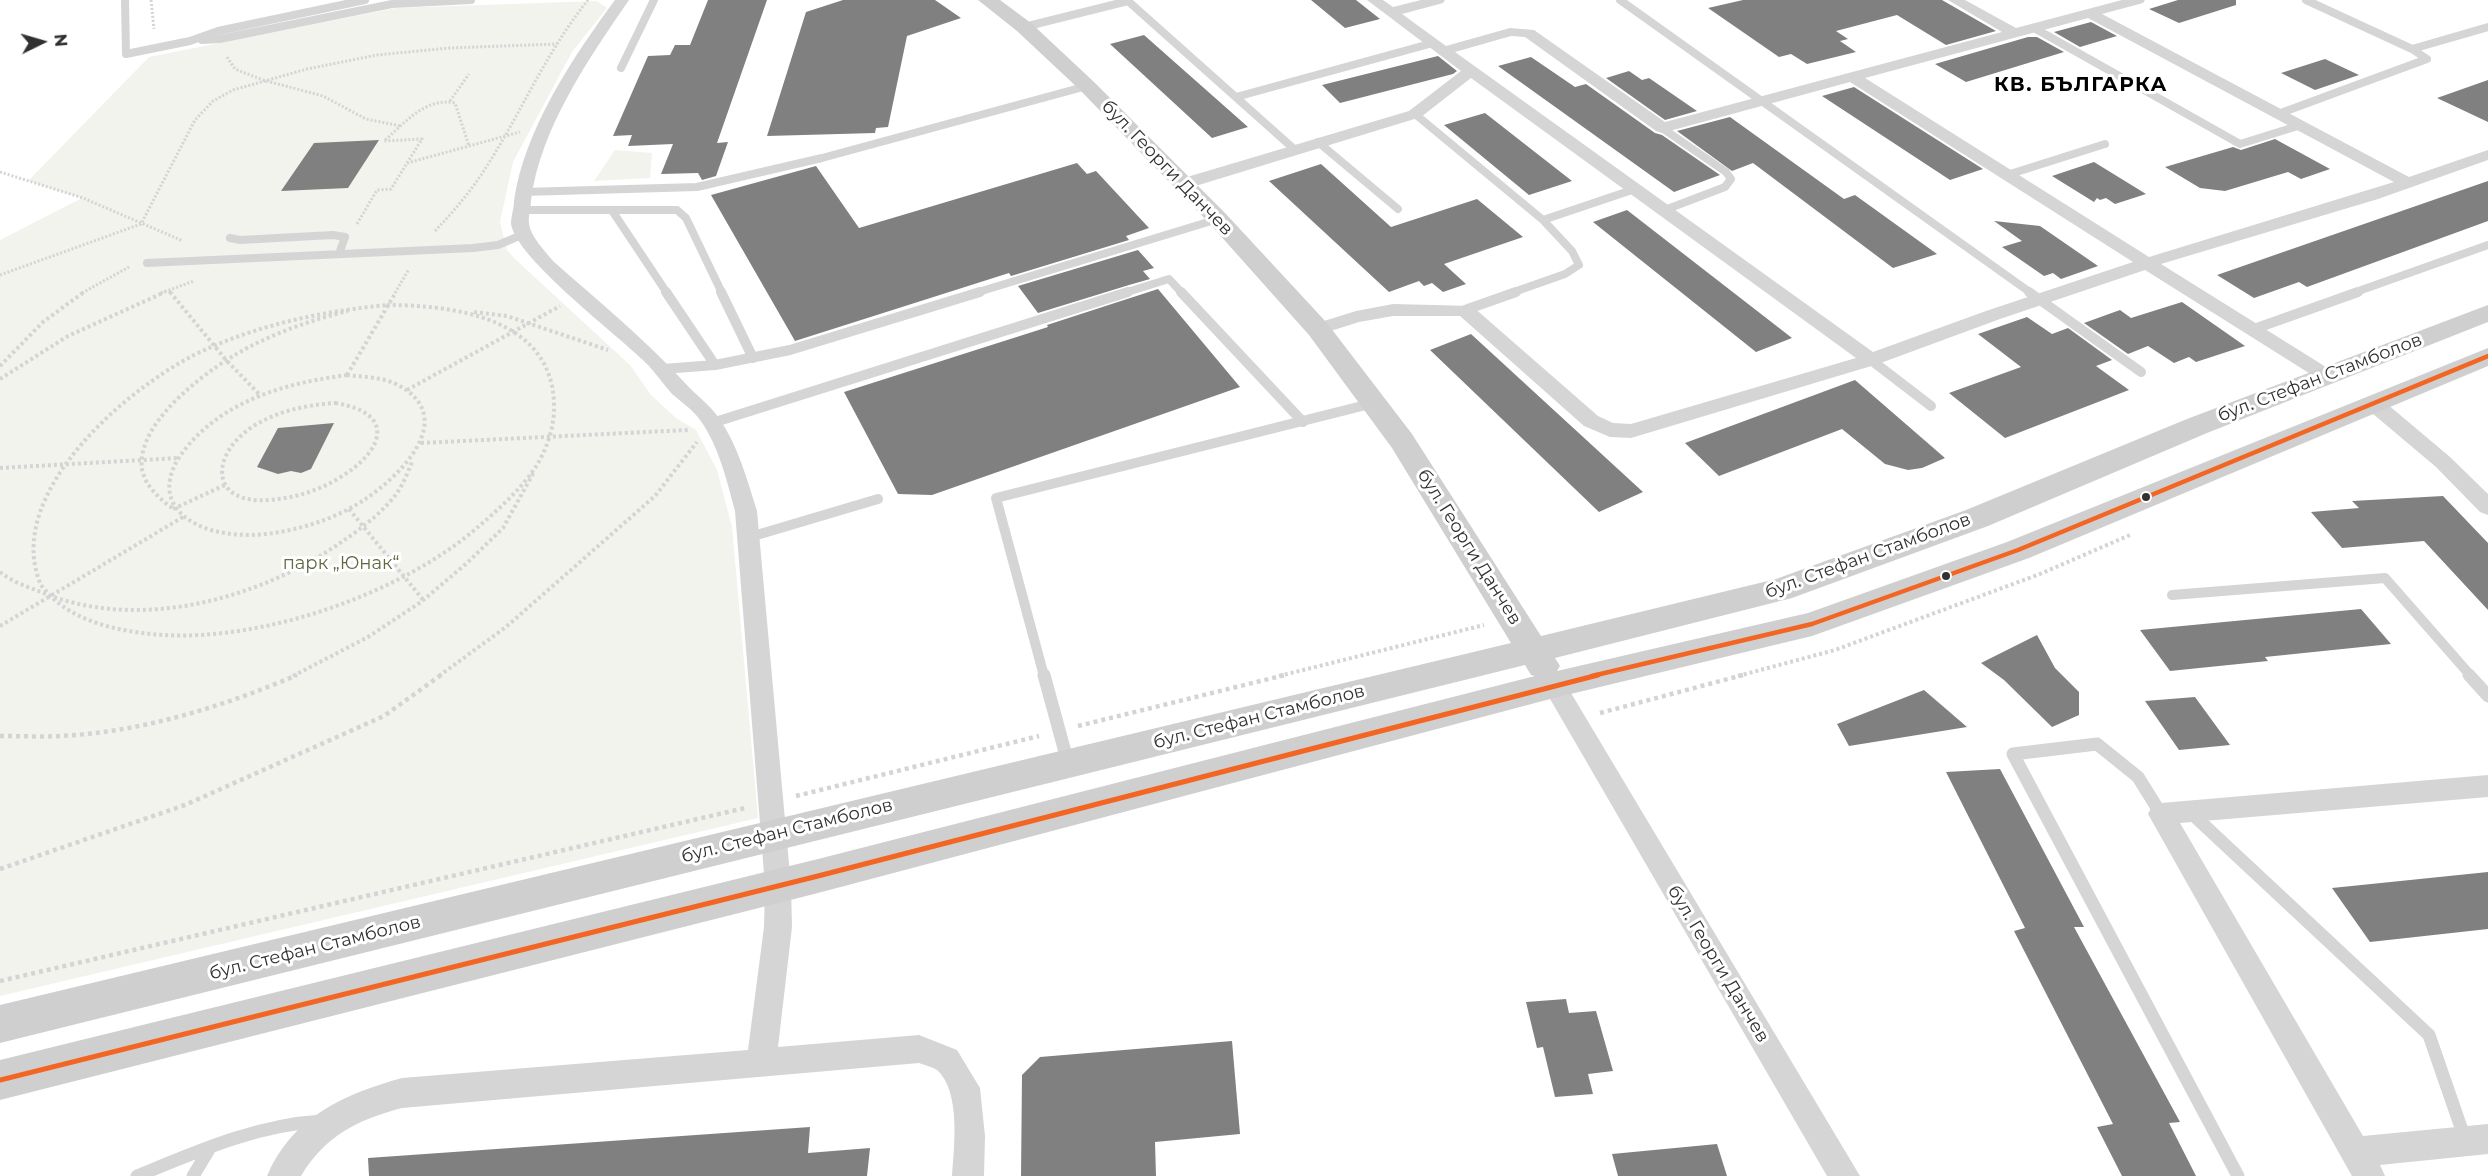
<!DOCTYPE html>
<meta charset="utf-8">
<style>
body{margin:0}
#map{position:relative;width:2488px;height:1176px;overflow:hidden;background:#fff;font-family:Montserrat,sans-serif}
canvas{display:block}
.north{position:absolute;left:12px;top:12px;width:60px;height:60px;-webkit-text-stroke:4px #fff;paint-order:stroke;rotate:85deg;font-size:16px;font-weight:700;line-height:24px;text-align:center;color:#313131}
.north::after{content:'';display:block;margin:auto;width:21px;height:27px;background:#313131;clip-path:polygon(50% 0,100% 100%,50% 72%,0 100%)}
</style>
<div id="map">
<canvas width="2488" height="1176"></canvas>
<div class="north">N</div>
</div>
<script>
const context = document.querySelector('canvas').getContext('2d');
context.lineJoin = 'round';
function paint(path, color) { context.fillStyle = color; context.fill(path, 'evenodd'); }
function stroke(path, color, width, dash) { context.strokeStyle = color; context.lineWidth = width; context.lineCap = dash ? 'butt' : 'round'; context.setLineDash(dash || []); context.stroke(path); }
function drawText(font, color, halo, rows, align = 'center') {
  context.font = font + ' Montserrat,sans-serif'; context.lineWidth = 6; context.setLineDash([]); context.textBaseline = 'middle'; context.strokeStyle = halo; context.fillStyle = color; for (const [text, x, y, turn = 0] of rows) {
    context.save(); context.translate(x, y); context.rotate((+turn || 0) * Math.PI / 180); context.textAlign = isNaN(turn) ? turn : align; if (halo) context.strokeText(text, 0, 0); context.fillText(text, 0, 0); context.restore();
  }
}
const green = new Path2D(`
 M597 1 607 8 572 52 513 162 500 222 507 250 515 259 630 365 651 395 676 418 696 430 717 470 732 527 758 818 0 996V240L82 198 28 181 149 57 396 8Z
 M615 150 652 153 650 178 594 181Z`);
const building = new Path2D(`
 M708 0H767L717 143 728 142 716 176 702 180 698 173 661 174 673 144 628 146 632 135 613 136 648 56 670 55 675 45H690Z
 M843 0H935L961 18 907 36 888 127 876 128 875 133 767 136 806 12Z
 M1311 0H1356L1380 19 1345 28Z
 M1743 0H1942L1996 31 1946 45 1897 15 1836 31 1848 39 1840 41 1856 52 1807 64 1791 54 1779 57 1708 8Z
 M2178 0H2236V5L2179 23 2149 9Z
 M2091 22 2117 36 2080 47 2054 32Z
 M1144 35 1248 127 1212 138 1110 44Z
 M2028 37H2037L2064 52 1966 82 1935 64Z
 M1438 56 1457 71 1453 74 1340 103 1322 85Z
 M1531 57 1575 87 1586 84 1655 133 1662 135 1720 175 1674 192 1498 66Z
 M2325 59 2359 75 2315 90 2281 73Z
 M1629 71 1642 80 1649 78 1697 111 1665 120 1606 78Z
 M2488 80V122L2437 98Z
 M1854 87 1983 169 1950 180 1822 96Z
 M1485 113 1572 181 1529 195 1444 125Z
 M1730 117 1844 199 1855 195 1937 254 1893 268 1753 163 1732 171 1677 131Z
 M2275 139 2330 169 2301 179 2288 172 2225 191 2200 188 2165 167 2233 147 2241 150Z
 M379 140 348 188 281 191 314 143Z
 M2094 162 2146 194 2115 204 2106 198 2100 200 2097 198 2094 202 2052 176Z
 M1077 163 1087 174 1096 171 1149 228 1126 236 1129 240 1011 276 1009 273 795 341 711 195 816 166 859 228Z
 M1321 164 1391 227 1477 199 1523 237 1444 264 1466 284 1443 292 1432 283 1424 286 1419 281 1389 292 1269 181Z
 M2488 181V221L2307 287 2299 282 2254 298 2217 275Z
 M1627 210 1792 338 1756 352 1593 222Z
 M1994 221 2040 226 2098 266 2061 279 2053 273 2044 276 2002 247 2022 241Z
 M1138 250 1154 268 1143 271 1150 279 1129 285 1038 313 1018 286Z
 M1158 289 1240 387 932 495 898 494 844 392 1048 327 1047 325Z
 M2182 302 2245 346 2196 362 2189 357 2174 363 2148 346 2128 354 2084 323 2120 310 2131 318Z
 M2027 317 2052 334 2068 328 2112 360 2096 366 2129 390 2005 438 1949 393 2021 367 1978 334Z
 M1471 334 1643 492 1599 512 1430 350Z
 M1855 380 1945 458 1922 468 1908 470 1885 464 1842 429 1719 476 1685 443Z
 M334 423 311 469 301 473 291 471 278 474 257 467 278 428Z
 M2443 496 2488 543V610L2424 541 2342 548 2311 512 2359 508 2352 501Z
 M2361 609 2391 644 2265 657 2268 661 2170 671 2140 630Z
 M2037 635 2055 668 2079 692V715L2052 727 2004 680 1981 663Z
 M1924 690 1967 727 1849 746 1837 724Z
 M2195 697 2230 745 2179 750 2145 701Z
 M2000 769 2084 927H2074L2180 1122 2169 1123 2196 1176H2122L2097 1127 2113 1124 2014 931 2025 928 1946 772Z
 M2488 872V929L2370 942 2332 888Z
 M1566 999 1569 1013 1596 1011 1613 1071 1588 1074 1593 1094 1555 1097 1543 1047 1537 1048 1526 1002Z
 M1232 1041 1240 1134 1155 1142 1156 1176H1021L1022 1075 1040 1057Z
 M810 1127 808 1153 870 1148 867 1176H369L368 1158Z
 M1717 1144 1727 1176H1618L1612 1154Z`);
const pathFar2 = new Path2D(`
 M151 0 154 29
 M227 57 235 69 263 80 323 96 366 119 401 126
 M450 101 469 74
 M407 163 520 132
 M0 172 83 198 183 241
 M357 224 377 190 391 189 422 139 384 141C405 123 425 97 455 103L469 146
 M435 231C451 214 466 197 479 178 519 119 543 56 588 0
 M0 275 141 224 195 120 213 101 233 90 307 69 377 55 449 48 557 44
 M169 291 171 293
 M82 293 129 267
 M161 293 194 281
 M395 293 409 269`);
const pathFar1 = new Path2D(`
 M170 292 226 360 261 396
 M387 305C454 305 552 318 554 404 555 425 547 450 535 468 520 490 498 510 478 527 401 594 264 641 163 635 120 632 68 622 41 585 0 491 138 378 209 348 266 323 326 311 387 305Z
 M474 312 507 316 608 350
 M0 366 43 322 84 292
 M347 375C363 377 381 377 396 384 460 416 402 475 364 500 335 519 300 530 266 534 190 542 130 498 201 432 241 395 295 382 347 375Z
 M347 375 396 292
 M0 379 68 336 165 292
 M407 390 560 306
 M335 403C399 413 382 453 339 478 318 491 294 498 270 500 210 505 209 456 252 427 277 411 306 405 335 403Z
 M421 443 688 430
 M0 468 178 458
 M172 508C159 498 145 486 142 469 135 420 216 363 253 345 283 330 315 319 348 311
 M173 509 225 485
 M349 509 424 601
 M0 572C11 581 27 587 41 592 138 633 260 599 343 541 362 528 383 512 397 493 404 483 408 471 413 460
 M0 626 183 517
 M293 676 368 637 421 602 467 563 503 528 534 472
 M439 676 506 627 655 496 697 442
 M1279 676 1484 625
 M1738 676 1835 650 2040 574 2130 535`);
const path = new Path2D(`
 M1600 713 1743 675
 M1078 726 1285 675
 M0 736C20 736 40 737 60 736 142 732 222 707 297 675
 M796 796 1039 736
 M0 869 185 805 384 716 441 675
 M0 981 745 808`);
const serviceFar2 = new Path2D(`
 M125 0 126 54 190 41 218 31 365 0
 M1620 0 2031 293
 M1024 27 1128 1 1294 149
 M2034 28 2240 144 2301 125
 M202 40 220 39 392 4 471 0
 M2412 49 2488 27
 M621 68 654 0
 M1236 97 1433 43
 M1415 114 1543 220 1572 251 1579 265 1565 274 1511 293
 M2278 114 2427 59 2412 49 2306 0
 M1662 128 1726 172 1731 179 1725 187 1662 211
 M1318 142 1398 209
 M2007 175 2105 144
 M524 192 697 187 822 158 1087 86
 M521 210H677L686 218 722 293
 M613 212 667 293
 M1543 220 1632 190
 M230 238 240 240 333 235 345 237 339 254
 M147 263 473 248 498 245 524 234
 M975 293 1218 219
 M1124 293 1169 279 1182 293
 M2353 293 2488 245`);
const serviceFar1 = new Path2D(`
 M666 292 715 365
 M721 292 753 358
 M1181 292 1303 422
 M2029 292 2141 372
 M1465 310 1516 292
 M2254 329 2358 292
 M1871 360 1931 406
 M663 369 715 365 790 350 980 292
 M712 423 1128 292
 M750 537 878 499
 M2172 595 2385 578 2471 676
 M1044 676 996 498 1374 403`);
const service = new Path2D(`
 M1044 675 1068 763
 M2469 675 2488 696
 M2190 812 2429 1035 2465 1139
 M2161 814 2138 777 2097 744 2013 754 2238 1176
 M137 1176C198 1151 256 1125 322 1121
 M193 1176 210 1148`);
const minor = new Path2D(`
 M615 0H629C589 58 540 129 531 200 531 207 528 216 529 223 530 236 545 251 553 261 598 301 644 338 684 382 696 395 709 404 719 418 738 446 747 479 757 511L791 886 792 927 778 1047 919 1035 957 1050 980 1088 985 1136 984 1176H952C954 1148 961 1091 937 1070 933 1067 924 1065 919 1063L402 1108C357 1120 326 1135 301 1176H267C292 1117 344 1094 402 1078L748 1050 764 927 765 886 735 511C727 481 717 439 696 415 689 407 680 401 672 394 664 385 657 375 649 366 620 336 517 260 511 224 511 217 514 208 514 201 524 130 573 57 615 0Z
 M1367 0H1383L1393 7 1421 0H1445L1443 3 1402 14 1446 46 1510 28 1534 30 1665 122 2002 32 1948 0H1965L2016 28 2122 0H2145L2143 3 2102 14 2409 177 2488 150V160L2378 199 2161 264 2334 372 2337 376 2334 380 2327 382 2320 380 2145 270 2000 319 1878 364 1631 438 1610 437 1584 426 1460 316H1393L1359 322 1318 335 1311 333 1309 329 1311 325 1356 311 1393 304 1472 306 1598 416 1613 423 1631 424 1856 358 1471 78 1421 117 1189 188H1177L1175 184 1177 180 1409 111 1461 71ZM2088 18 2394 182 2149 257 1865 78ZM1511 36 1525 37 1656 131 1662 133 1850 82 2133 262 1986 311 1873 352 1455 52Z
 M2373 397 2380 398 2450 457 2488 494V515L2480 512 2436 467 2366 408 2363 403 2366 398Z
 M1554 676 1562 678 1860 1176H1827L1546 692 1542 685 1546 678Z
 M2488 775V797L2180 823 2363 1136 2488 1124V1154L2380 1165 2385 1176H2352L2148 814 2152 806 2161 803Z`);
const secondary = new Path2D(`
 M978 0H1000L1031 23 1094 82 1226 214 1327 323 1412 434 1541 636 1776 579 1966 510 2187 419 2488 305V322L2207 433 1988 526 1792 598 1555 658 1560 666 1557 671 1808 613 2007 542 2488 348V366L2029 558 1812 636 1554 698 818 893 0 1100V1060L818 859 1535 676 1531 675 1525 665 0 1043V1005L1511 643 1392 448 1309 335 1210 224 1080 90 1017 31Z`);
const bus1Far1 = new Path2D(`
 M1592 676 1812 624 2018 550 2488 356`);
const bus1 = new Path2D(`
 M0 1080 818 876 1598 675`);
const markers = [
 [2146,497,5,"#313131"],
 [1946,576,5,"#313131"]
];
const streetNames = [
 ["бул. Георги Данчев",1167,168,46],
 ["бул. Стефан Стамболов",2320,378,-21],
 ["бул. Георги Данчев",1469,547,58],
 ["бул. Стефан Стамболов",1868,556,-20],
 ["бул. Стефан Стамболов",1259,717,-14],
 ["бул. Стефан Стамболов",787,831,-14],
 ["бул. Стефан Стамболов",315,948,-14],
 ["бул. Георги Данчев",1718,964,59]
];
const parkNames = [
 ["парк „Юнак“",341,564]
];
const farDistrictnames = [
 ["КВ. БЪЛГАРКА",2081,85]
];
paint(green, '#f2f3ed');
paint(building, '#808080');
stroke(pathFar2, '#d4d4d4', 3, [2, 2]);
stroke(pathFar1, '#d4d4d4', 4, [3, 3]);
stroke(path, '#d4d4d4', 4.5, [4, 4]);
stroke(serviceFar2, '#d5d5d5', 8);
stroke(serviceFar1, '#d5d5d5', 10);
stroke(service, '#d5d5d5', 13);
paint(minor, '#d5d5d5');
paint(secondary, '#cfcfcf');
stroke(bus1Far1, '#f26522', 4.5);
stroke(bus1, '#f26522', 5);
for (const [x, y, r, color] of markers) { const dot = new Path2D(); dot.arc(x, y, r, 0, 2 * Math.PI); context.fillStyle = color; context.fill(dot); stroke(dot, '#fff', 2); }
drawText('18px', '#313131', '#fff', streetNames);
drawText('18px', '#5e6a42', '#fff', parkNames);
context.letterSpacing = '1.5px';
drawText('bold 20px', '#000', '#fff', farDistrictnames);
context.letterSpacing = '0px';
</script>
